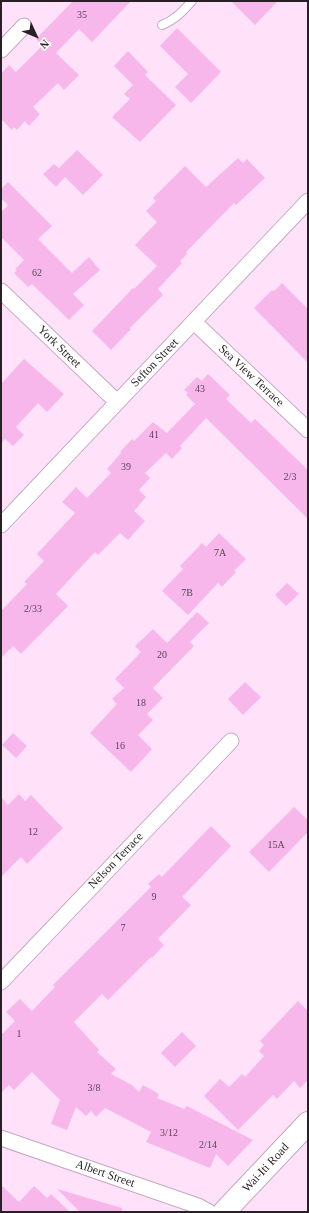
<!DOCTYPE html>
<style>
body{margin:0}
#map{position:relative;width:309px;height:1213px;overflow:hidden;background:#ffe2f9;font-family:Georgia,serif}
canvas{display:block}
.frame{position:absolute;inset:0;border:2px solid #291f27;pointer-events:none}
.north{position:absolute;left:16px;top:16px;width:40px;height:40px;-webkit-text-stroke:3px #fff;paint-order:stroke;rotate:134deg;font-size:11px;font-weight:700;line-height:16px;text-align:center;color:#291f27}
.north::after{content:'';display:block;margin:auto;width:14px;height:18px;background:#291f27;clip-path:polygon(50% 0,100% 100%,50% 72%,0 100%)}
</style>
<div id="map">
<canvas width="309" height="1213"></canvas>
<div class="frame"></div>
<div class="north">N</div>
</div>
<script>
const context = document.querySelector('canvas').getContext('2d');
context.lineJoin = 'round';
function paint(path, color) { context.fillStyle = color; context.fill(path, 'evenodd'); }
function stroke(path, color, width, dash) { context.strokeStyle = color; context.lineWidth = width; context.lineCap = dash ? 'butt' : 'round'; context.setLineDash(dash || []); context.stroke(path); }
function drawText(font, color, halo, rows, align = 'center') {
  context.font = font + ' Georgia,serif'; context.lineWidth = 4; context.setLineDash([]); context.textBaseline = 'middle'; context.strokeStyle = halo; context.fillStyle = color; for (const [text, x, y, turn = 0] of rows) {
    context.save(); context.translate(x, y); context.rotate((+turn || 0) * Math.PI / 180); context.textAlign = isNaN(turn) ? turn : align; if (halo) context.strokeText(text, 0, 0); context.fillText(text, 0, 0); context.restore();
  }
}
const building = new Path2D(`
 M73 1H131L92 42 79 29 56 53 79 75 64 90 58 83 33 107 40 114 29 126 25 121 17 130 14 127 12 130 1 119V74L9 65 16 72 42 46 36 39Z
 M231 1H278L255 25Z
 M177 28 221 72 191 103 175 87 188 74 160 46Z
 M128 51 148 72 145 75 176 105 140 142 112 117 130 99 124 94 133 85 114 66Z
 M77 150 103 175 83 195 65 177 56 187 43 174 54 164 59 168Z
 M238 158 243 163 247 159 265 178 236 205 234 203 186 252 187 254 180 261 182 263 158 289 163 295 130 328 131 329 111 350 92 331 133 288 134 289 157 266 135 245 157 222 146 211 156 201 153 198 185 166 206 187Z
 M8 182 52 226 38 239 72 273 89 257 100 270 73 294 84 305 69 320 32 284 28 287 14 273 17 270 15 269 24 260 1 237V213L8 205 1 198V189Z
 M282 283 308 309V363L254 308 272 290 274 291Z
 M24 359 64 394 47 412 38 403 16 427 24 435 13 446 5 439 1 444V384Z
 M208 374 230 395 226 399 251 423 255 419 308 470V519L206 418 180 446 182 448 172 459 166 453 145 473 150 478 139 490 146 497 134 511 145 521 128 540 120 533 98 555 95 552 56 594 68 606 21 654 13 646 1 658V611L27 584 24 582 44 561 37 554 75 513 62 502 76 487 87 498 111 473 107 469 121 453 120 452 132 439 134 441 153 422 167 433 195 404 186 395 188 393 184 390 197 377 202 381Z
 M219 533 246 559 234 571 236 572 222 587 218 583 188 615 162 591 183 569 180 566 202 543 206 547Z
 M287 583 299 594 286 606 275 595Z
 M197 612 209 623 190 642 194 646 153 688 163 698 147 714 153 720 138 735 152 749 131 772 90 733 117 704 112 699 124 688 115 679 141 652 135 646 153 629 167 643Z
 M245 682 261 697 243 715 228 699Z
 M13 733 27 746 16 758 2 745Z
 M19 794 25 801 31 795 63 828 27 864 21 857 1 877V797L8 805Z
 M294 807 308 820V832L269 872 249 852Z
 M211 826 231 846 182 897 191 905 158 939 164 945 152 958 151 957 108 1000 102 994 74 1022 99 1050 97 1052 116 1069 111 1074 132 1085 139 1092 143 1085 159 1094 157 1098 184 1109 187 1106 253 1140 228 1166 216 1154 210 1168 146 1142 151 1132 105 1108 96 1117 91 1111 86 1116 76 1107 67 1130 51 1124 60 1100 32 1072 14 1090 9 1085 1 1093V1035L15 1021 6 1012 20 999 32 1011 55 987 53 985 151 887 148 884 159 874 162 877Z
 M298 1001 308 1011V1080L300 1088 294 1081 277 1099 273 1095 238 1130 204 1096 220 1079 229 1087 242 1074 245 1077 264 1056 259 1051 264 1045 260 1041Z
 M182 1032 196 1046 175 1067 161 1053Z
 M1 1185 19 1202 34 1186 47 1198 51 1194 70 1212H1Z
 M57 1189 122 1208V1212H80Z`);
const service = new Path2D(`
 M162 25C175 20 183 11 192 1`);
const minor = new Path2D(`
 M1 50 24 26
 M1 291 117 402
 M194 322 308 430
 M1 525 308 201
 M1 982 231 741
 M1 1138 198 1206 209 1212`);
const secondary = new Path2D(`
 M224 1212 308 1123`);
const numberNames = [
 ["35",82,15],
 ["62",37,273],
 ["43",200,389],
 ["41",154,435],
 ["39",126,467],
 ["2/3",290,477],
 ["7A",220,553],
 ["7B",187,593],
 ["2/33",33,609],
 ["20",162,655],
 ["18",141,703],
 ["16",120,746],
 ["12",33,832],
 ["15A",276,845],
 ["9",154,897],
 ["7",123,928],
 ["1",19,1034],
 ["3/8",94,1088],
 ["3/12",169,1133],
 ["2/14",208,1145]
];
const streetNames = [
 ["York Street",59,347,44],
 ["Sefton Street",155,363,-46],
 ["Sea View Terrace",251,376,43],
 ["Nelson Terrace",116,861,-46],
 ["Wai-Iti Road",266,1168,-47],
 ["Albert Street",105,1174,19]
];
paint(building, '#f7b7eb');
stroke(service, '#c4a9bf', 10);
stroke(minor, '#c4a9bf', 17);
stroke(secondary, '#c4a9bf', 24);
stroke(service, '#fff', 8);
stroke(minor, '#fff', 15);
stroke(secondary, '#fff', 22);
drawText('10px', '#5c4558', null, numberNames);
drawText('12px', '#291f27', '#fff', streetNames);
</script>
